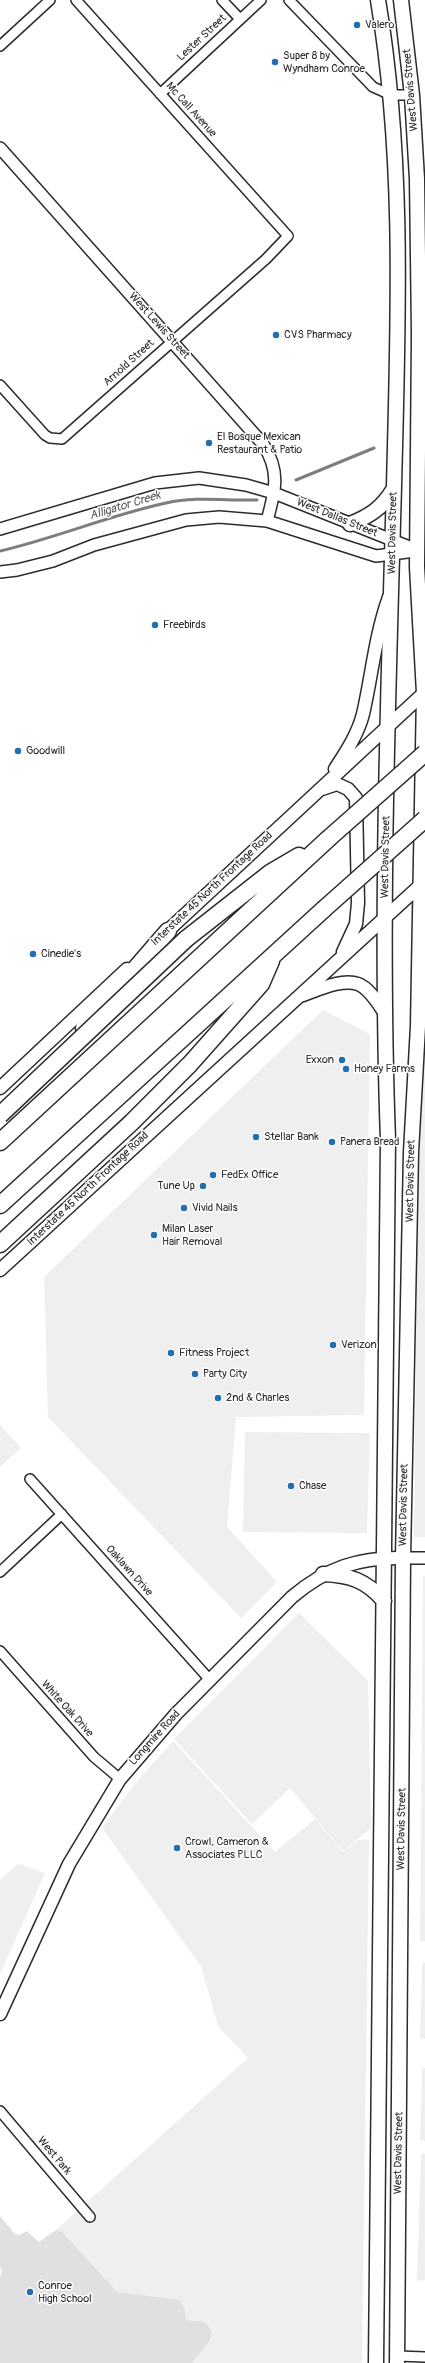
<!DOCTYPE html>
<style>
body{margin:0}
canvas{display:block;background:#fff}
</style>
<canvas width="425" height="2363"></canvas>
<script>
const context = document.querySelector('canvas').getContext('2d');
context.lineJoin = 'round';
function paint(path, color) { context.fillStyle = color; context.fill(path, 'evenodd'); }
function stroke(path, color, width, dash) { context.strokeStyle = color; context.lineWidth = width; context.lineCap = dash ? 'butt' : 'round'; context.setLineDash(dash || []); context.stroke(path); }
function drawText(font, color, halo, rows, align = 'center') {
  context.font = font + ' Pangolin,sans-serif'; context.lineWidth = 3; context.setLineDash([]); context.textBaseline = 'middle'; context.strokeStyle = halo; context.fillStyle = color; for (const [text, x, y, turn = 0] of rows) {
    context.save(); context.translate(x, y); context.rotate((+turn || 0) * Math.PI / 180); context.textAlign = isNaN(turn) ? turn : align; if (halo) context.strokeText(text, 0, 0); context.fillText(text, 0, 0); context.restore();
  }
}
const built = new Path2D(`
 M323 1010 370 1034 364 1415 236 1417 227 1527 277 1582 241 1618 48 1417 44 1277Z
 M425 1041V1537H414L418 1121Z
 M0 1425 21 1448 0 1467Z
 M245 1432 370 1433 367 1533 243 1532Z
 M423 1576H425V1941H420Z
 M299 1613 368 1681 371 1828 343 1851 290 1788 252 1824 174 1739Z
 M173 1741 275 1852 315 1819 343 1852 358 1840 369 1839 362 2363H192L103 2292 56 2230 248 2058 218 2026 201 1966 102 1828 134 1785Z
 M18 1864 45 1873 0 1974V1880Z
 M422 1963H425V2039H420Z
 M422 2068H425V2141L420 2140Z
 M421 2154H425V2280L417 2281Z`);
const green = new Path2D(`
 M0 2216 15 2234 19 2235 27 2231 39 2242 56 2230 62 2232 117 2292 179 2300 184 2307 186 2319C199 2325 204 2315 212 2333L210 2340 192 2363H0V2277L2 2272 0 2266Z`);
const stream = new Path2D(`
 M296 480 374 448
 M0 551C56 538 110 515 166 503 196 496 227 501 257 500`);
const minor = new Path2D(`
 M222 0 240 19
 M289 0 373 87 391 95H412
 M0 46 50 0
 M160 94 261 0
 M0 385 45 435 50 438 62 439 266 259 288 236 76 0
 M30 1479 210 1680
 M0 1572 62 1514
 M0 1651 94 1757 120 1779
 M0 2111 90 2217
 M397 2356 425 2357`);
const tertiary = new Path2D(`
 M0 148 263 444C281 472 275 491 267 521
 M0 529 155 483 199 478 246 485 274 493 417 550
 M0 572 17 570 53 561 94 545 186 520 219 517 267 521 376 556 415 551
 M403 1558H425`);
const secondary = new Path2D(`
 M335 769C346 752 358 734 363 714 372 675 375 636 389 597
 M322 789 337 784 348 789 356 798 358 903 356 924 343 952
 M162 936 425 692
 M300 996C316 991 341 978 358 984 369 988 378 1003 384 1012
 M0 1088 127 969
 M0 1270 425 881
 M0 2014 69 1864 120 1779 176 1714 292 1597C326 1568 359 1557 403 1558`);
const primary = new Path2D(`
 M350 524C370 516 382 508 393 490
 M323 1574C349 1575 366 1580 384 1601
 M376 2363 388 1140C380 922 388 704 394 486 398 324 405 161 378 0
 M397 2363 403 1558 411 1152 418 1026 424 693 417 567 419 334 417 179 412 95 401 0`);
const motorway = new Path2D(`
 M186 939 270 873 299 856
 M84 1028 168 931
 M0 1142 328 839
 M0 1205 324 909
 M0 1244 132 1122 190 1064 261 984 271 961`);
const motorwayBridge = new Path2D(`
 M328 839 425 753
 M324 909 425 819
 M0 1115 186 939`);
const markers = [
 [357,25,4,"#1f6fb2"],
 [275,62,4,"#1f6fb2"],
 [276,335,4,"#1f6fb2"],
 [209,443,4,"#1f6fb2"],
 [155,625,4,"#1f6fb2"],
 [18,751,4,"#1f6fb2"],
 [33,954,4,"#1f6fb2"],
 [342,1060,4,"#1f6fb2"],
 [346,1069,4,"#1f6fb2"],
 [256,1137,4,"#1f6fb2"],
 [332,1142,4,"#1f6fb2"],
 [213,1175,4,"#1f6fb2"],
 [203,1186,4,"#1f6fb2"],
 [184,1208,4,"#1f6fb2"],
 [154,1235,4,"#1f6fb2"],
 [333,1345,4,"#1f6fb2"],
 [171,1353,4,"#1f6fb2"],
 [195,1374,4,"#1f6fb2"],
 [218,1398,4,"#1f6fb2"],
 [291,1486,4,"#1f6fb2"],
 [177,1848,4,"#1f6fb2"],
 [30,2292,4,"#1f6fb2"]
];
const poiNames = [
 ["Valero",365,25],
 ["Super 8 by",283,56],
 ["Wyndham Conroe",283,69],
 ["CVS Pharmacy",284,335],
 ["El Bosque Mexican",217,437],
 ["Restaurant & Patio",217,450],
 ["Freebirds",163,625],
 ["Goodwill",26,751],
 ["Cinedie's",41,954],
 ["Exxon",334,1060,"right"],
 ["Honey Farms",354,1069],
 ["Stellar Bank",264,1137],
 ["Panera Bread",340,1142],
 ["FedEx Office",221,1175],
 ["Tune Up",195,1186,"right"],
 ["Vivid Nails",192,1208],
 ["Milan Laser",162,1229],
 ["Hair Removal",162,1242],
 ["Verizon",341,1345],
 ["Fitness Project",179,1353],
 ["Party City",203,1374],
 ["2nd & Charles",226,1398],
 ["Chase",299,1486],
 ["Crowl, Cameron &",185,1842],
 ["Associates PLLC",185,1855],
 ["Conroe",38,2286],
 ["High School",38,2299]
];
const streetNames = [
 ["Lester Street",202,38,-43],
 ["West Davis Street",411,90,-95],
 ["Mc Call Avenue",191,110,48],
 ["West Lewis Street",159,326,48],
 ["Arnold Street",129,363,-42],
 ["West Dallas Street",337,518,22],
 ["West Davis Street",393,533,-89],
 ["West Davis Street",386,857,-89],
 ["Interstate 45 North Frontage Road",212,889,-43],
 ["West Davis Street",411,1181,-89],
 ["Interstate 45 North Frontage Road",88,1189,-43],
 ["West Davis Street",404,1505,-89],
 ["Oaklawn Drive",129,1571,48],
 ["White Oak Drive",67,1709,48],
 ["Longmire Road",155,1738,-48],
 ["West Davis Street",402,1829,-89],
 ["West Davis Street",399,2153,-89],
 ["West Park",54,2156,50]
];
const waterNames = [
 ["Alligator Creek",125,506,-17]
];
paint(built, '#efefef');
paint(green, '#e0e0e0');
stroke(stream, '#7e7e7e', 3);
stroke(minor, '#2b2b2b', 12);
stroke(tertiary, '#2b2b2b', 14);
stroke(secondary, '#2b2b2b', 15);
stroke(primary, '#2b2b2b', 17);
stroke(motorway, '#2b2b2b', 19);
stroke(minor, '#fff', 9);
stroke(tertiary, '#fff', 11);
stroke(secondary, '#fff', 12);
stroke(primary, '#fff', 14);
stroke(motorway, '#fff', 16);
stroke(motorwayBridge, '#2b2b2b', 19, []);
stroke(motorwayBridge, '#fff', 16);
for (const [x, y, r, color] of markers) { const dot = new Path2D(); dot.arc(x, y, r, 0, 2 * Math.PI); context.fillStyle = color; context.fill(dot); stroke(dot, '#fff', 1.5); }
drawText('11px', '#2b2b2b', '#fff', poiNames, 'left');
drawText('11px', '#2b2b2b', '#fff', streetNames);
drawText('italic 12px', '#5c5c5c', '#fff', waterNames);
</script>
